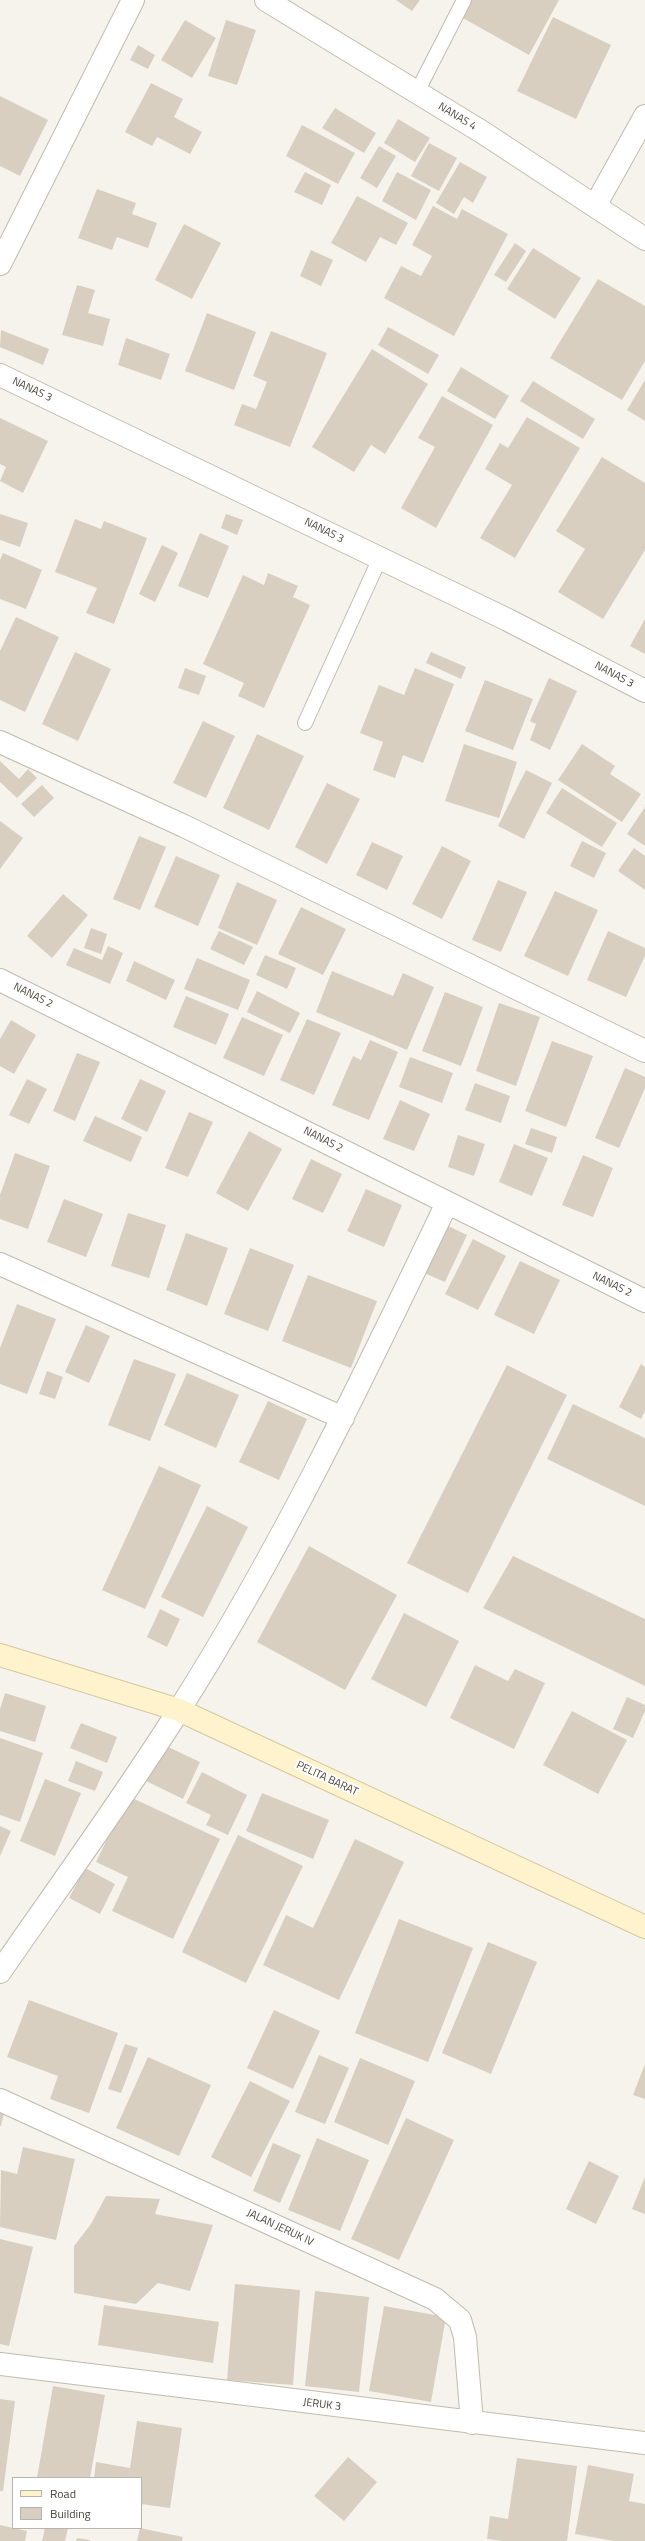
<!DOCTYPE html>
<style>
body{margin:0}
#map{position:relative;width:645px;height:2541px;overflow:hidden;background:#f6f3ec;font-family:"Titillium Web",sans-serif}
canvas{display:block}
.legend{position:absolute;left:12px;top:2477px;width:130px;height:52px;box-sizing:border-box;background:#fff;border:1px solid #b7b4b0;margin:0;padding:5px 7px;list-style:none;font-size:12px;color:#4b4439}
.legend li{display:flex;align-items:center;gap:8px;height:20px}
.legend b{width:20px;border:1px solid #b7b4b0}
</style>
<div id="map">
<canvas width="645" height="2541"></canvas>
<ul class="legend">
<li><b style="height:5px;background:#fff3cd"></b>Road</li>
<li><b style="height:11px;background:#d8cfc1"></b>Building</li>
</ul>
</div>
<script>
const context = document.querySelector('canvas').getContext('2d');
context.lineJoin = 'round';
function paint(path, color) { context.fillStyle = color; context.fill(path, 'evenodd'); }
function stroke(path, color, width, dash) { context.strokeStyle = color; context.lineWidth = width; context.lineCap = dash ? 'butt' : 'round'; context.setLineDash(dash || []); context.stroke(path); }
function drawText(font, color, halo, rows, align = 'center') {
  context.font = font + ' "Titillium Web",sans-serif'; context.lineWidth = 4; context.setLineDash([]); context.textBaseline = 'middle'; context.strokeStyle = halo; context.fillStyle = color; for (const [text, x, y, turn = 0] of rows) {
    context.save(); context.translate(x, y); context.rotate((+turn || 0) * Math.PI / 180); context.textAlign = isNaN(turn) ? turn : align; if (halo) context.strokeText(text, 0, 0); context.fillText(text, 0, 0); context.restore();
  }
}
const building = new Path2D(`
 M396 0H420L412 11Z
 M471 0H559L529 55 461 17Z
 M553 17 611 45 576 119 517 91Z
 M185 20 216 38 192 78 161 60Z
 M226 20 256 30 237 85 208 76Z
 M138 45 155 55 148 69 130 60Z
 M151 83 183 99 174 117 202 132 190 154 157 137 152 146 125 132Z
 M0 96 48 120 20 176 0 166Z
 M335 108 376 133 364 153 322 128Z
 M398 119 430 138 415 162 384 143Z
 M302 125 355 153 338 184 286 156Z
 M429 143 457 158 439 191 411 176Z
 M379 146 396 156 377 188 360 178Z
 M460 162 487 177 473 203 464 197 454 214 436 203Z
 M305 172 331 185 322 205 294 192Z
 M397 172 431 190 416 220 382 201Z
 M97 189 136 203 132 214 157 223 148 248 117 237 112 250 78 238Z
 M357 196 408 223 396 245 380 237 366 262 331 243Z
 M433 206 457 219 462 209 508 234 454 336 384 298 401 266 421 276 432 256 412 245Z
 M184 224 221 243 192 299 155 280Z
 M515 243 526 251 506 282 494 275Z
 M533 248 581 278 555 319 507 289Z
 M311 250 333 260 321 286 300 276Z
 M598 279 645 306V361L622 400 550 358Z
 M77 285 95 290 88 313 110 319 103 346 62 335Z
 M207 313 256 332 234 390 185 371Z
 M388 327 439 355 428 374 378 345Z
 M1 330 49 349 43 365 0 347Z
 M271 331 327 353 290 447 234 425 242 404 256 409 267 382 253 376Z
 M126 338 170 354 161 380 118 365Z
 M372 349 428 384 385 454 371 445 354 472 312 447Z
 M461 367 509 396 495 419 447 391Z
 M645 380V421L627 410Z
 M533 381 595 419 583 439 520 401Z
 M442 396 493 425 436 528 401 508 435 447 418 438Z
 M527 417 580 448 515 558 480 538 512 485 485 469 500 443 508 448Z
 M0 418 48 441 23 493 0 481 6 467 0 464Z
 M602 457 645 483V550L603 619 558 592 585 549 556 531Z
 M0 514 28 523 20 547 0 540Z
 M226 514 243 520 237 535 221 528Z
 M75 519 101 529 104 521 147 538 114 624 86 613 97 588 55 572Z
 M200 533 229 546 208 598 178 586Z
 M162 545 178 553 155 602 139 594Z
 M3 553 42 570 26 609 0 599V560Z
 M268 573 298 586 293 597 310 605 264 708 238 696 244 683 203 664 243 575 264 585Z
 M16 617 59 637 25 712 0 700V651Z
 M645 619V654L630 646Z
 M75 652 111 669 78 741 42 724Z
 M431 652 466 667 461 679 426 663Z
 M185 668 206 676 199 695 178 688Z
 M415 668 454 684 423 763 403 755 395 778 373 770 383 742 360 733 379 685 404 695Z
 M549 678 577 691 550 750 530 740 536 724 530 721Z
 M485 680 533 699 513 750 465 731Z
 M203 721 235 736 206 798 173 783Z
 M257 734 304 756 269 830 223 808Z
 M464 744 517 762 499 818 445 801Z
 M582 744 615 766 610 774 641 794 622 822 558 780Z
 M0 761 19 779 28 769 37 778 17 798 0 782Z
 M526 770 552 783 524 839 498 826Z
 M327 783 360 799 327 864 295 847Z
 M42 785 54 798 34 817 21 804Z
 M562 788 617 823 602 847 546 813Z
 M645 807V846L627 834Z
 M0 821 23 838 0 869Z
 M139 836 166 847 140 910 113 899Z
 M582 841 606 853 594 878 570 866Z
 M372 842 403 856 387 890 356 875Z
 M442 846 471 861 442 919 412 904Z
 M634 848 645 856V890L618 871Z
 M176 856 220 875 198 926 154 907Z
 M498 880 527 892 501 952 472 940Z
 M237 882 277 900 257 945 218 928Z
 M555 891 598 910 568 976 524 956Z
 M63 894 88 915 52 958 27 936Z
 M301 907 346 929 323 975 278 954Z
 M91 928 107 934 101 954 84 948Z
 M219 931 253 947 244 965 210 949Z
 M608 931 645 948V956L626 997 587 980Z
 M108 946 123 953 110 984 66 965 74 948 102 960Z
 M265 955 296 968 287 989 256 975Z
 M197 958 250 980 238 1010 184 989Z
 M134 961 175 980 166 1000 126 981Z
 M332 971 393 996 403 973 434 987 407 1050 316 1012Z
 M257 991 300 1013 290 1033 247 1012Z
 M445 992 483 1007 461 1066 422 1051Z
 M186 996 229 1014 216 1045 173 1027Z
 M499 1003 540 1017 516 1086 476 1071Z
 M242 1017 283 1035 264 1076 223 1058Z
 M307 1019 341 1033 314 1095 280 1080Z
 M11 1020 36 1035 14 1074 0 1066V1039Z
 M370 1040 398 1052 369 1120 332 1105 353 1056 361 1060Z
 M552 1041 593 1056 566 1127 525 1111Z
 M77 1053 100 1062 75 1121 53 1111Z
 M410 1057 453 1073 442 1103 399 1087Z
 M625 1068 645 1077V1088L619 1148 595 1138Z
 M27 1079 47 1089 29 1124 9 1115Z
 M140 1079 166 1091 147 1132 121 1119Z
 M475 1083 510 1096 501 1123 465 1110Z
 M400 1100 430 1114 414 1151 383 1139Z
 M189 1112 213 1122 188 1177 165 1168Z
 M95 1116 142 1137 131 1162 83 1141Z
 M531 1128 557 1137 552 1153 525 1144Z
 M249 1131 282 1149 248 1211 216 1193Z
 M458 1135 485 1144 474 1176 448 1167Z
 M514 1144 548 1158 532 1196 499 1182Z
 M15 1153 50 1166 28 1229 0 1219V1195Z
 M583 1155 613 1168 593 1217 562 1205Z
 M311 1159 342 1174 323 1213 292 1199Z
 M366 1189 402 1205 384 1247 347 1231Z
 M64 1199 103 1214 86 1257 47 1242Z
 M128 1213 166 1225 149 1278 111 1266Z
 M444 1224 467 1235 445 1282 422 1272Z
 M186 1233 228 1248 207 1306 166 1290Z
 M473 1239 506 1256 478 1310 445 1294Z
 M250 1248 294 1265 268 1331 224 1314Z
 M520 1261 560 1280 534 1334 494 1315Z
 M308 1275 377 1301 351 1368 282 1341Z
 M17 1304 56 1319 27 1394 0 1384V1348Z
 M86 1325 110 1336 89 1383 65 1372Z
 M134 1359 176 1374 150 1441 108 1425Z
 M641 1364 645 1367V1411L641 1419 619 1407Z
 M507 1365 567 1395 468 1593 407 1563Z
 M47 1371 63 1377 55 1399 39 1394Z
 M187 1373 239 1395 216 1448 164 1425Z
 M268 1401 307 1419 279 1480 239 1462Z
 M573 1404 645 1438V1506L547 1459Z
 M159 1466 201 1485 145 1609 102 1590Z
 M207 1506 248 1527 203 1617 161 1597Z
 M309 1546 397 1595 345 1690 257 1642Z
 M513 1556 645 1619V1686L483 1608Z
 M160 1609 180 1619 167 1647 147 1637Z
 M404 1613 459 1641 426 1707 371 1679Z
 M475 1665 508 1681 515 1669 545 1683 514 1749 450 1718Z
 M5 1693 46 1706 35 1742 0 1731V1709Z
 M627 1697 645 1705V1711L633 1738 613 1729Z
 M572 1711 627 1740 598 1794 543 1765Z
 M81 1723 117 1737 107 1763 70 1748Z
 M0 1738 43 1753 20 1822 0 1815Z
 M164 1745 200 1762 183 1799 146 1781Z
 M76 1761 103 1772 95 1791 68 1781Z
 M202 1772 247 1795 228 1835 206 1825 211 1815 186 1803Z
 M45 1779 81 1793 55 1856 20 1841Z
 M262 1793 329 1820 313 1859 246 1831Z
 M128 1796 220 1839 173 1939 112 1911 128 1877 96 1862Z
 M0 1826 11 1831 0 1856Z
 M238 1835 303 1866 246 1983 182 1952Z
 M355 1839 404 1862 339 2000 263 1965 286 1915 313 1928Z
 M85 1868 115 1884 100 1914 69 1898Z
 M399 1919 473 1948 428 2062 355 2033Z
 M488 1942 537 1962 491 2074 442 2053Z
 M29 2000 118 2033 89 2113 50 2099 58 2076 7 2057Z
 M274 2010 320 2031 293 2089 247 2068Z
 M125 2044 138 2048 121 2093 108 2089Z
 M319 2055 349 2068 325 2124 295 2112Z
 M148 2057 211 2085 179 2156 116 2128Z
 M360 2058 415 2081 388 2145 334 2122Z
 M645 2064V2099L633 2095Z
 M250 2081 290 2101 251 2177 211 2157Z
 M0 2113H4L1 2126H0Z
 M406 2118 454 2140 399 2260 351 2239Z
 M317 2138 369 2160 340 2231 288 2210Z
 M273 2143 301 2155 280 2203 253 2191Z
 M23 2147 75 2159 56 2240 0 2227 1 2170 17 2174Z
 M589 2161 619 2176 596 2224 566 2209Z
 M645 2177V2214L632 2209Z
 M106 2196 160 2199 155 2214 213 2225 190 2291 158 2283 136 2304 74 2293V2246L91 2224Z
 M0 2239 33 2247 9 2346 0 2344Z
 M235 2284 300 2290 293 2385 227 2380Z
 M315 2291 369 2297 359 2392 305 2386Z
 M104 2305 219 2322 213 2363 98 2345Z
 M384 2306 446 2317 431 2402 369 2391Z
 M53 2386 105 2395 90 2478H37Z
 M0 2399 15 2401 3 2491H0Z
 M137 2421 182 2428 170 2508 141 2504V2478H94L96 2462 130 2468Z
 M348 2457 377 2482 344 2521 314 2496Z
 M517 2458 577 2466 567 2541H503L487 2539 490 2516 508 2519Z
 M588 2465 634 2474 629 2501 645 2504V2541H614L575 2534Z
 M0 2525 27 2531 25 2541H0Z
 M45 2528H68L65 2541H42Z
 M140 2528 183 2537 182 2541H137Z
 M77 2538 90 2540V2541H76Z`);
const lane = new Path2D(`
 M417 92 464 0
 M305 723 380 558`);
const street = new Path2D(`
 M266 0 482 132 645 239
 M595 206 645 116
 M0 264 133 0
 M0 375 508 620 645 691
 M0 742 184 826 645 1051
 M0 980 645 1301
 M0 1264 343 1418
 M0 1972C60 1885 123 1799 179 1710 282 1548 364 1376 447 1203
 M0 2100 435 2299 460 2320 465 2337 472 2423
 M0 2364 645 2443`);
const secondary = new Path2D(`
 M0 1655 179 1710 645 1927`);
const streetNames = [
 ["NANAS 4",457,117,31],
 ["NANAS 3",32,390,25],
 ["NANAS 3",324,531,26],
 ["NANAS 3",614,675,28],
 ["NANAS 2",33,996,26],
 ["NANAS 2",323,1140,27],
 ["NANAS 2",612,1285,26],
 ["PELITA BARAT",327,1779,25],
 ["JALAN JERUK IV",280,2228,25],
 ["JERUK 3",322,2405,7]
];
paint(building, '#d8cfc1');
stroke(lane, '#c2bbae', 16);
stroke(street, '#c2bbae', 24);
stroke(secondary, '#d6c79b', 24);
stroke(lane, '#fff', 14);
stroke(street, '#fff', 22);
stroke(secondary, '#fff3cd', 22);
drawText('11px', '#4b4439', '#fff', streetNames);
</script>
